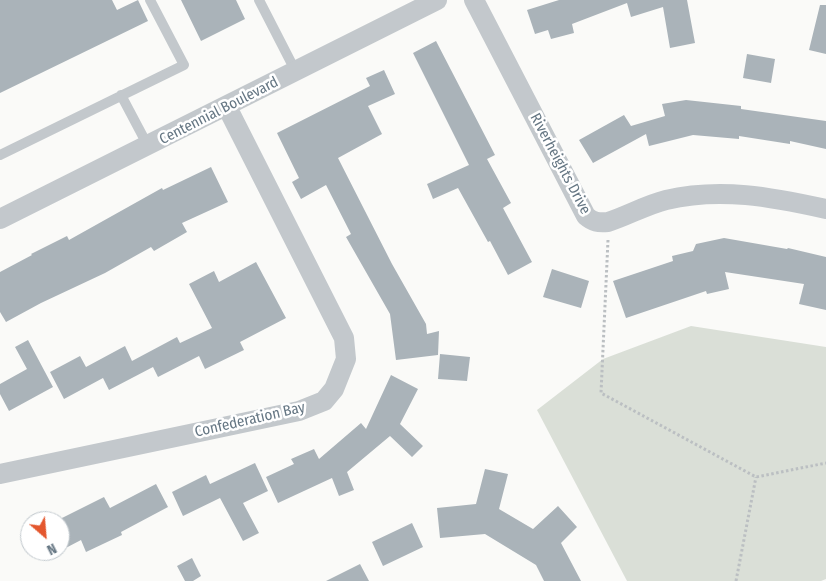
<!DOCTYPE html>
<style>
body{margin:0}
#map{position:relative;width:826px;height:581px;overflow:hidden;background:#fafaf8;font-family:"Fira Sans Condensed",sans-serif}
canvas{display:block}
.north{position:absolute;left:20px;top:511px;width:50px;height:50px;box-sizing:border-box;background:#fff;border:1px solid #c1c8cd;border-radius:50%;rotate:153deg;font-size:14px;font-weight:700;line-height:20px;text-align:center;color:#657683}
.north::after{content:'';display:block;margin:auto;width:18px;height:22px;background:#e4572e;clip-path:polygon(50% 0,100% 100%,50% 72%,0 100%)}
</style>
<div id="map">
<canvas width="826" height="581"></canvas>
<div class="north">N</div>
</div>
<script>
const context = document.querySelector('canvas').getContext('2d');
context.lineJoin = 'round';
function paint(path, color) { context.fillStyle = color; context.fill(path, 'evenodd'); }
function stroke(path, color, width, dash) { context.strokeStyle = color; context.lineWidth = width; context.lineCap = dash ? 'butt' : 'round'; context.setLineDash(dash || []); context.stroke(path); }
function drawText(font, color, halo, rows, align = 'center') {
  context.font = font + ' "Fira Sans Condensed",sans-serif'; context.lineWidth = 5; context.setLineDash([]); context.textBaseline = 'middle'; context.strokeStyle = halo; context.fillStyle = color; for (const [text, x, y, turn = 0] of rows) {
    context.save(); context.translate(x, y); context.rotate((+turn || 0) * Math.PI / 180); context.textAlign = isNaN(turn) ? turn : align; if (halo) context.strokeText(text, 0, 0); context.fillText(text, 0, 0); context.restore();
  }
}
const green = new Path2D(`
 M691 326 826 347V579L821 581H627L537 410 603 359Z`);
const building = new Path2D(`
 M0 0H112L117 10 138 0 148 21 0 93Z
 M181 0H236L245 19 201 41Z
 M559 0H687L695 43 670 48 663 7 631 17 627 3 572 24 574 33 551 39 548 30 535 34 527 10Z
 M820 5H826V54L809 50Z
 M436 41 495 155 487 159 511 203 503 208 532 262 508 275 490 241 488 242 458 188 433 199 427 184 469 165 413 53Z
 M747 54 775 59 771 83 743 78Z
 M384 70 395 94 368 106 382 134 338 158 392 264 426 324 427 334 439 331 438 355 396 360 390 314 346 237 351 234 326 185 301 199 292 182 299 178 277 133 370 86 366 78Z
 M686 100 741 106V109L826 121V149L790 141V144L739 136V139L693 135 649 146 646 134 593 163 579 140 624 115 631 126 665 116 662 104Z
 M211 167 228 202 182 223 187 232 154 251 151 247 105 273 41 303 6 322 0 312V272L32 255 31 254 67 236 69 240 162 188 163 190Z
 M724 238 787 249 788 248 826 257V310L799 304 804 284 725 272 729 289 707 294 706 291 626 318 613 281 673 261 672 256 693 251 696 244Z
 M256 262 286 318 240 342 244 350 205 369 199 356 158 377 153 367 109 390 103 378 64 399 50 372 80 356 86 367 125 346 132 361 177 337 180 343 212 328 189 284 214 271 219 282Z
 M552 269 589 281 581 308 543 297Z
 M28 340 53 387 9 411 0 394V384L27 369 15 347Z
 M440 354 470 357 467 381 438 379Z
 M391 375 418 389 400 424 423 446 412 457 390 436 347 472 354 490 339 496 332 478 278 503 266 477 294 464 291 459 314 449 319 459 361 423 366 429Z
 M255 463 268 491 243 503 259 533 243 541 220 498 183 516 172 492 206 475 210 484Z
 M485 469 508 474 499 509 533 529 558 506 577 527 561 543 581 581H544L536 565 485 534 440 538 437 508 476 504Z
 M156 484 168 507 121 532 122 535 86 552 81 540 60 551V519L104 497 110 508Z
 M412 523 423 547 383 566 372 542Z
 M192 558 201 576 193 581H185L177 566Z
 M360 564 369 581H326Z`);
const path = new Path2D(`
 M608 240 601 393 756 477 826 463
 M736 581 756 477`);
const service = new Path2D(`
 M259 0 296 72
 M121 95 148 146
 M0 155 184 65 150 0`);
const minor = new Path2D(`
 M474 0 586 216C593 222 598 223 608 222 627 216 646 205 666 200 720 187 772 197 826 209
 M0 219 437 0
 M0 474 299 411 324 401 334 389 346 359 344 338 227 107`);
const streetNames = [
 ["Centennial Boulevard",219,111,-27],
 ["Riverheights Drive",560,164,62],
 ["Confederation Bay",250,420,-13]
];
paint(green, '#dadfd7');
paint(building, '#aab3b9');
stroke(path, '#bbbfc2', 3, [2.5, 2.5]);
stroke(service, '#c3c8cc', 10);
stroke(minor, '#c3c8cc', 20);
drawText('15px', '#657683', '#fff', streetNames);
</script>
